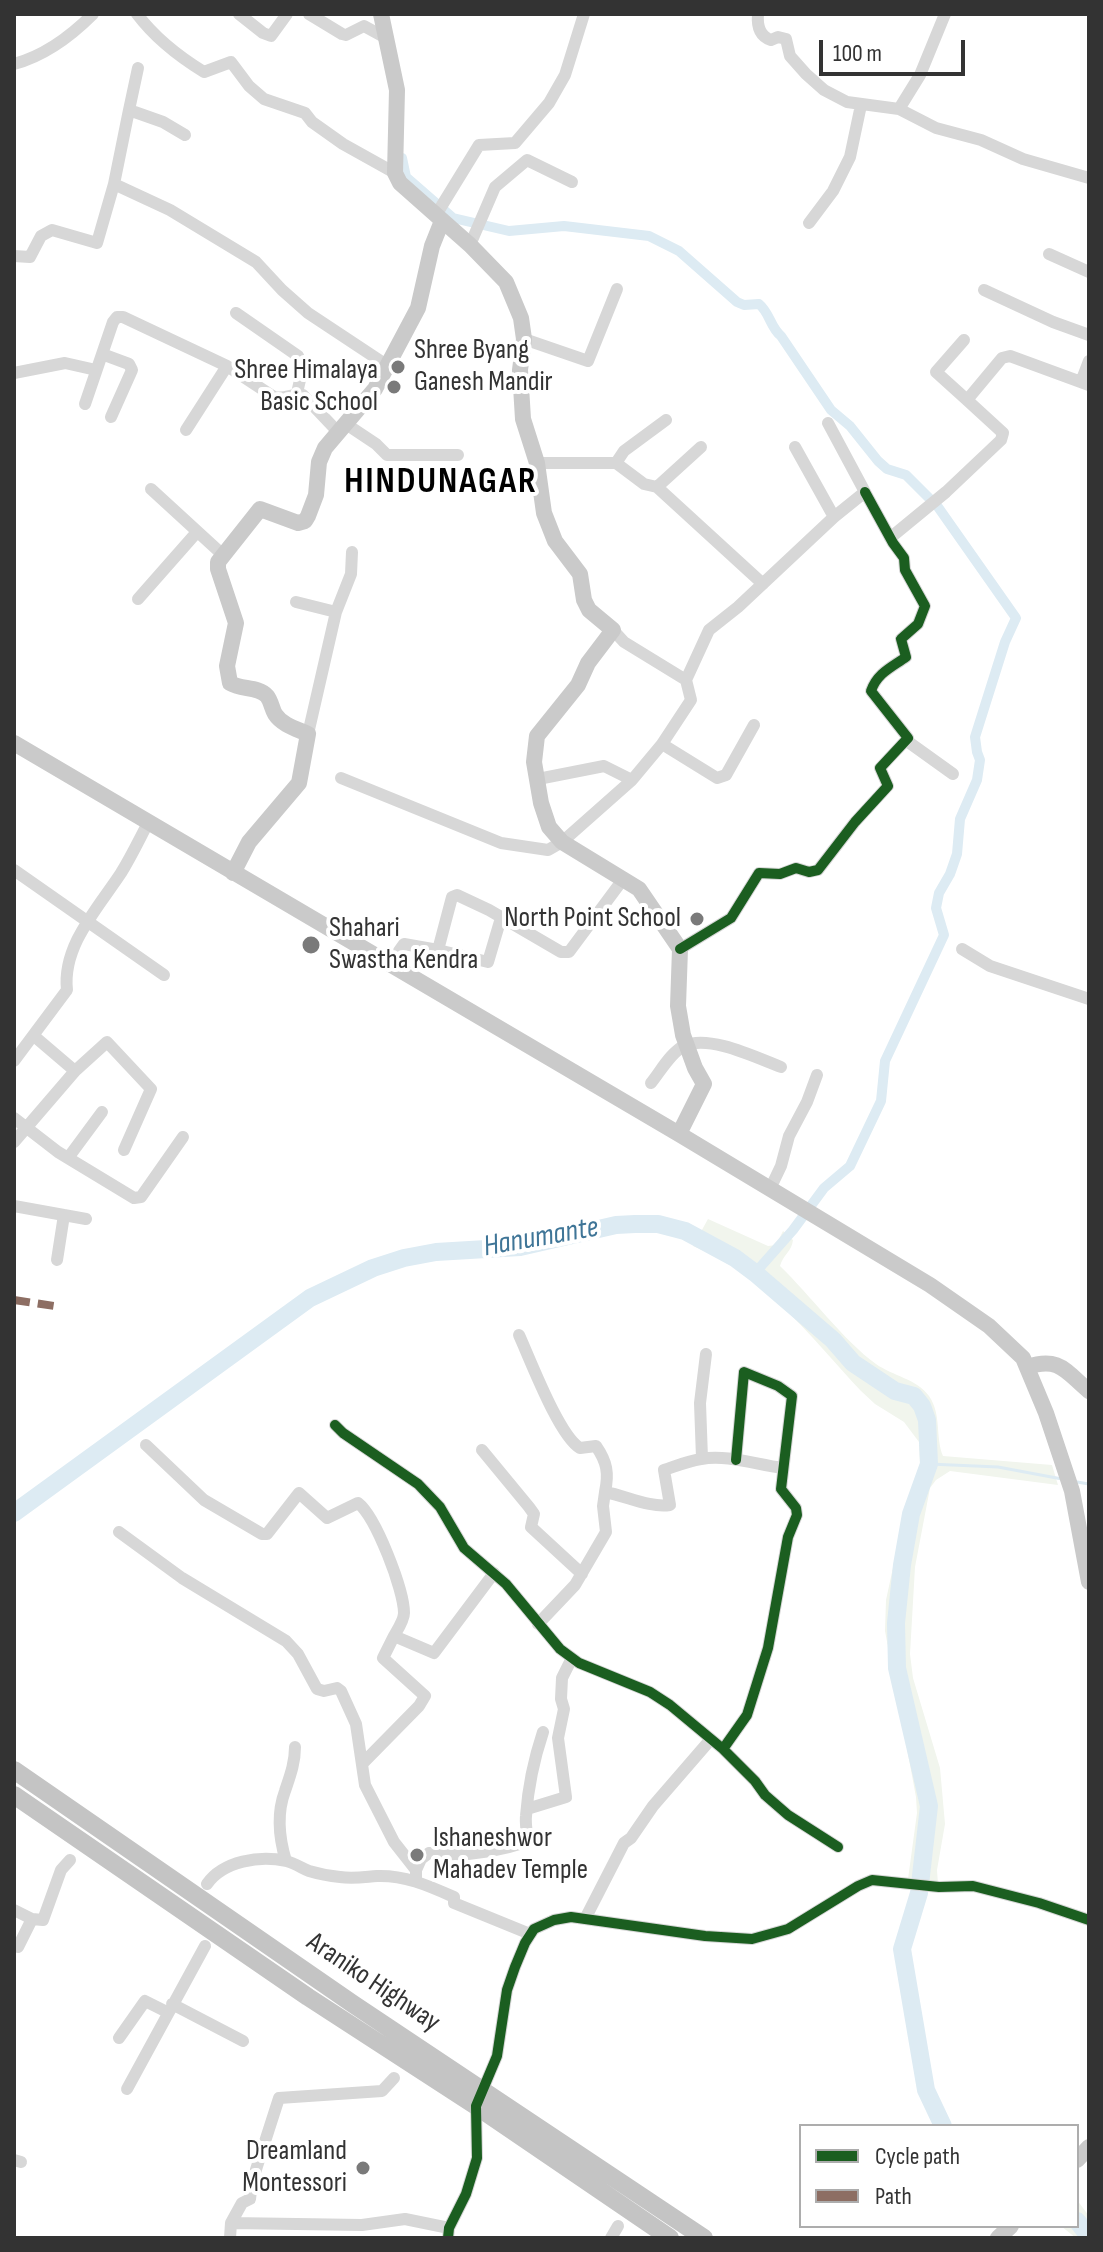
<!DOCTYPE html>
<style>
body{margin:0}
#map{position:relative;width:1103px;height:2252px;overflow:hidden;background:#fff;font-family:"Sofia Sans Condensed",sans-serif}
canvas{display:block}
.frame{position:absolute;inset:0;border:16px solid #333;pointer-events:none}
.legend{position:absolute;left:799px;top:2124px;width:280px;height:104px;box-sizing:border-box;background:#fff;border:2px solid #adadad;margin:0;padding:10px 14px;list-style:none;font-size:24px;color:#333}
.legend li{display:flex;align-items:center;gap:16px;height:40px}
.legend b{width:40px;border:2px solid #adadad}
.scale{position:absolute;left:819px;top:40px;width:146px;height:36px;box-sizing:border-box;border:4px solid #333;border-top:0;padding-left:10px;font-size:24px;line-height:28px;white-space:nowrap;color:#333;-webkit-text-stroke:6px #fff;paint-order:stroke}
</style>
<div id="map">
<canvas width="1103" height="2252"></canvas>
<div class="frame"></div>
<ul class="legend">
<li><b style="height:10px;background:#1b5e20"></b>Cycle path</li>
<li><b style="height:10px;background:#8d6e63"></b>Path</li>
</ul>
<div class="scale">100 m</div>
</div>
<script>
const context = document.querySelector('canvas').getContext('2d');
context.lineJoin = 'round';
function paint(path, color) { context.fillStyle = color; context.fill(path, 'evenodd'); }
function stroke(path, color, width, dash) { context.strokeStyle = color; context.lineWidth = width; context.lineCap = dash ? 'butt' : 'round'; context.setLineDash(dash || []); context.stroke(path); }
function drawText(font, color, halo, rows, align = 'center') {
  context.font = font + ' "Sofia Sans Condensed",sans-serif'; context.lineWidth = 8; context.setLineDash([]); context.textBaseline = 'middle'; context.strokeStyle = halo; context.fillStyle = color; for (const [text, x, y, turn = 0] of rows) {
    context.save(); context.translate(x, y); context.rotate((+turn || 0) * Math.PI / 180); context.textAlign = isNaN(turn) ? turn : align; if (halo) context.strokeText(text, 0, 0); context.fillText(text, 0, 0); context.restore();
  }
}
const green = new Path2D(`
 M708 1219 768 1246 776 1245 783 1231 793 1240C792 1251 783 1255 780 1266 811 1296 843 1340 876 1364 893 1376 917 1379 929 1396 942 1415 935 1437 943 1456L1052 1465 1058 1485 950 1471 936 1480 930 1488 915 1567 910 1654 913 1678 940 1768 945 1824 937 1870 938 1884 908 1879 917 1813 916 1797 885 1631 886 1600 908 1498 920 1464 919 1442 904 1422 875 1404 861 1391C810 1336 764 1275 693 1246Z
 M1077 2200 1089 2216V2238H1076L1061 2226H1077Z`);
const stream = new Path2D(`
 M929 1464 998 1467 1062 1479
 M1077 1482 1089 1484`);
const canal = new Path2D(`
 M402 158 406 177 453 218 509 231 564 226 649 236 679 251 737 302 744 305 759 304C770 313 770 327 781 336L831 410 850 426 878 461 887 469 906 475 938 507 1016 618 1005 642 975 737 977 752 980 760 977 780 960 819 957 854 950 874 939 893 936 908 944 935 885 1061 881 1101 850 1166 824 1188 793 1230 755 1273`);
const river = new Path2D(`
 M14 1513 310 1298 373 1268 404 1258 436 1252 520 1247 616 1225 635 1224H658L685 1231 735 1258 755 1273 833 1340 853 1363 895 1391 914 1396 922 1406 927 1420 929 1464 911 1514 902 1565 896 1623 897 1668 929 1806 919 1893 902 1949 926 2090 943 2126
 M1077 2221 1089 2236`);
const minor = new Path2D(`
 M137 14C155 38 178 56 204 72L231 62 249 86 264 99 305 113 312 122 343 144 395 173
 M239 14 263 33 271 36 287 14
 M309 14 342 34 346 35 364 26 386 38
 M758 14C757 25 759 36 771 40L778 37 786 39 790 56 806 74 824 90 847 102 899 109 936 128 981 140 1023 159 1089 178
 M14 64C44 56 71 36 93 14
 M899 109 920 75 945 14
 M129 110 138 68
 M114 184 170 210 256 262 282 290 308 313 388 366
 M436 215 479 145 515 143 549 103 565 75 584 14
 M809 223 833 191 850 157 861 105
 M470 245 495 187 527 160 572 182
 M1049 254 1089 272
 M14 256 30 257 41 236 52 230 97 243 114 184 129 110 163 122 185 135
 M984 290 1053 322 1089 335
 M236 313 298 356 303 367 297 393
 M524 339 588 361 617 289
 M964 340 936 372 967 400
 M102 354 129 364 132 370 111 417
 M14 373 65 363 96 370
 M1081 382 1089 361
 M85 404 113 322 117 317H123L227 366 274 397C286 400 293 392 303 395L338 432
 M346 424 376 444 387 455H458
 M186 430 227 366
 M795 447 834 517
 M537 463H616L644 484 657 487 763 584
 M616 463 624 451 666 420
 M657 487 701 447
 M151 489 223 555
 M890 538 946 492 1001 440 1003 433 967 400 1002 358 1010 356 1089 385
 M138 599 197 532
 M296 602 336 612
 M613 630 624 642 686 680 709 630 738 607 834 517 865 492 828 423
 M308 734 336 612 351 574 352 552
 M907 741 953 774
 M662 744 717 778 726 775 754 725
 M341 778 501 843 548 850 562 842 632 780 662 744 691 700 686 680
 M538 779 604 766 632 780
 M14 870 164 975
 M680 949 731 918 759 873 780 874 796 868 809 872 818 870 855 822 888 786 880 768 908 738 871 691C877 673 892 667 906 657L901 639 918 624 925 606 905 570 904 558 893 543 865 492
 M962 949 990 966 1089 999
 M438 950 488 962 501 918
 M389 965 404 944 438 950 452 897 457 895 489 910 561 952H569L624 878
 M34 1036 75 1071
 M14 1061 67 990C62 946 98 908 121 873 131 857 139 840 148 823
 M651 1083C660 1072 671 1052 684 1046 709 1034 757 1058 781 1067
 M14 1118 58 1152 134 1198 141 1197 183 1137
 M14 1142 75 1071 107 1042 151 1089 124 1150
 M68 1158 102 1112
 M770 1189 781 1166 789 1136 807 1102 817 1075
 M14 1206 86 1219
 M57 1260 64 1215
 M519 1335C530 1359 559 1436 580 1448L596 1446C607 1462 609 1473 605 1492
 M335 1425 343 1433 418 1484 440 1507 464 1548 506 1584 560 1649 579 1663 650 1692 670 1705 723 1749 755 1781 765 1795 788 1815 838 1847
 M146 1445 204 1500 262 1534H267L299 1493 327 1518 358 1503C376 1517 404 1590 404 1613 404 1620 398 1629 394 1636L434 1653 494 1573
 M482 1450 529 1507 534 1514 531 1527 582 1574
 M702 1458 700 1403 706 1354
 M119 1532 182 1578 286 1641 298 1654 317 1689 324 1691 337 1688 341 1691 356 1724 365 1785 394 1842 416 1870V1880
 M538 1624 575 1585 606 1532 603 1506 605 1492C627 1496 649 1508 670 1505L664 1470C676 1466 688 1461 701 1459 727 1454 757 1465 783 1468
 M723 1749 747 1715 768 1648 788 1537 797 1515 796 1508 781 1489 792 1396 778 1386 744 1372 736 1460
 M362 1764 419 1706 425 1696 383 1658 394 1636
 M527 1809 566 1797 558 1738 564 1709 561 1699 562 1678 572 1658
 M286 1861C279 1838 276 1815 285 1791 290 1776 295 1763 295 1747
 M416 1870 421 1859 429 1853C463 1857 493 1853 526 1842 528 1833 525 1825 526 1816 528 1788 534 1759 543 1732
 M207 1884C223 1861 260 1855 286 1861 294 1863 302 1868 309 1871 319 1874 330 1876 340 1877 353 1879 364 1877 377 1876 405 1875 429 1886 454 1897V1903L530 1934
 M14 1910 32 1919 43 1920 61 1870 70 1860
 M585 1919 624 1843 631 1838 653 1806 711 1739
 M18 1947 32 1919
 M172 2004 243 2041
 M119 2038 145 2001 167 2012
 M127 2089 205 1946
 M14 2160 21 2162
 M231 2223 242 2203 250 2199 252 2182 279 2098 382 2091 394 2078
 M230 2238 231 2223 362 2225 405 2219 449 2228
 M448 2238 449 2228 466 2194 477 2158 476 2106 497 2056 507 1990 515 1967 525 1943 534 1929 554 1920 571 1917 705 1936 752 1939 788 1929 858 1886 872 1880 939 1887 973 1886 1039 1903 1089 1920
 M611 2238 618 2226`);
const major = new Path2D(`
 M381 14 397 90 395 173 400 183 470 245 506 282 521 318 524 339 520 370 523 419 537 463 544 513 555 541 580 574 584 600 589 610 613 630 588 663 578 685 537 736 534 762 541 803 549 827 562 842 639 889 680 949 678 1006 683 1035 695 1068 704 1084 679 1134
 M14 743 679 1134 930 1285 989 1326 1023 1358 1046 1413 1072 1491 1089 1582
 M233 873 249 842 299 783 308 734C297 729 282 725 275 714 272 709 271 701 267 696 258 686 241 690 230 683L227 666 236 623 218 569V562L260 509 298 523 305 521 308 516 316 495 319 462 325 448 375 389 418 308 432 246 442 221
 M1027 1367C1060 1356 1066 1372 1089 1391
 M1077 2160 1089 2147
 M998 2238 1011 2226`);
const highway = new Path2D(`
 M14 1770 353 2004 704 2238
 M14 1795 308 1997 476 2106 670 2238`);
const quiet = new Path2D(`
 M14 1300 61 1307`);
const cycleway = new Path2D(`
 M680 949 731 918 759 873 780 874 796 868 809 872 818 870 855 822 888 786 880 768 908 738 871 691C877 673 892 667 906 657L901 639 918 624 925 606 905 570 904 558 893 543 865 492
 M335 1425 343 1433 418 1484 440 1507 464 1548 506 1584 560 1649 579 1663 650 1692 670 1705 723 1749 755 1781 765 1795 788 1815 838 1847
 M723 1749 747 1715 768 1648 788 1537 797 1515 796 1508 781 1489 792 1396 778 1386 744 1372 736 1460
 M448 2238 449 2228 466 2194 477 2158 476 2106 497 2056 507 1990 515 1967 525 1943 534 1929 554 1920 571 1917 705 1936 752 1939 788 1929 858 1886 872 1880 939 1887 973 1886 1039 1903 1089 1920`);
const markers = [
 [398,367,8,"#7a7a7a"],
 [394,387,8,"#7a7a7a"],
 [697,919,8,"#7a7a7a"],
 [311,945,10,"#7a7a7a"],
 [417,1855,8,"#7a7a7a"],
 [363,2168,8,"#7a7a7a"]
];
const poiNames = [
 ["Shree Byang",414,351],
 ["Ganesh Mandir",414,383],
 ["Shree Himalaya",378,371,"right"],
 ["Basic School",378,403,"right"],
 ["North Point School",681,919,"right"],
 ["Shahari",329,929],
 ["Swastha Kendra",329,961],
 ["Ishaneshwor",433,1839],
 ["Mahadev Temple",433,1871],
 ["Dreamland",347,2152,"right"],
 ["Montessori",347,2184,"right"]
];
const streetNames = [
 ["Araniko Highway",373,1983,34]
];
const waterNames = [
 ["Hanumante",541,1238,-10]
];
const districtNames = [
 ["HINDUNAGAR",441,483]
];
paint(green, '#f1f5ed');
stroke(stream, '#ddebf3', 3);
stroke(canal, '#ddebf3', 10);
stroke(river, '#ddebf3', 18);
stroke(minor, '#d7d7d7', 12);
stroke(major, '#cacaca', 16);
stroke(highway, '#c4c4c4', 18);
stroke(quiet, '#8d6e63', 8, [16, 8]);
stroke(cycleway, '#1b5e20', 10);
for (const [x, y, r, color] of markers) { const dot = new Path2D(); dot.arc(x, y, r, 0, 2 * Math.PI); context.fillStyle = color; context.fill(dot); stroke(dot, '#fff', 3); }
drawText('28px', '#333', '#fff', poiNames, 'left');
drawText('28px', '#333', '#fff', streetNames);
drawText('italic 30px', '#3f7597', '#fff', waterNames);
context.letterSpacing = '2px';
drawText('bold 36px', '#000', '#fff', districtNames);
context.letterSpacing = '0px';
</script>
